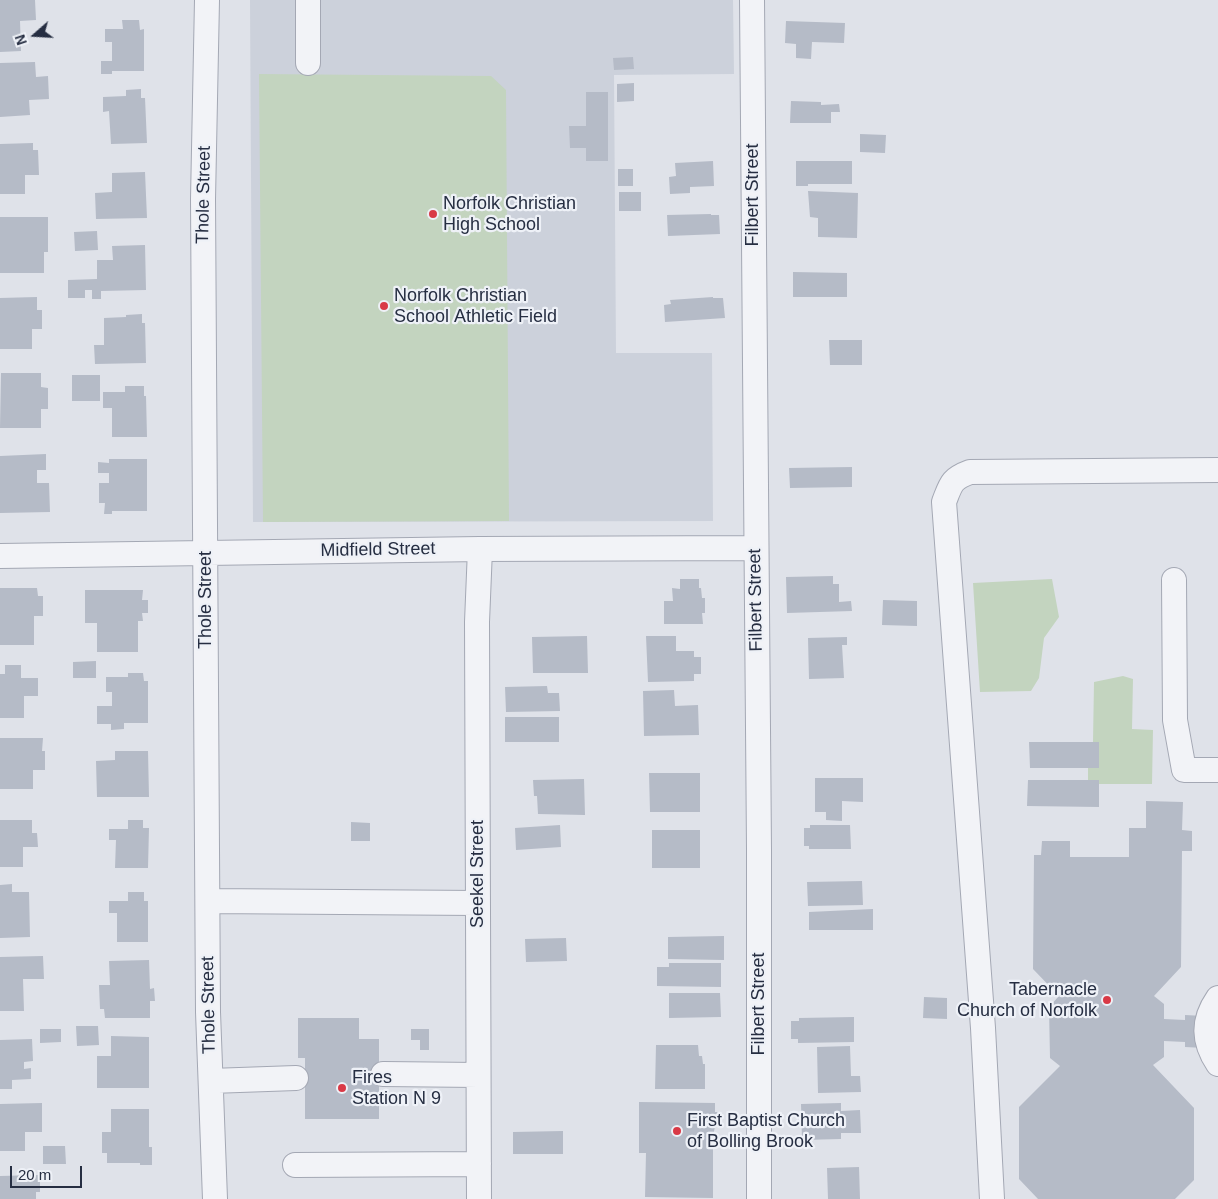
<!DOCTYPE html>
<style>
body{margin:0}
#map{position:relative;width:1218px;height:1199px;overflow:hidden;background:#dfe2e9;font-family:Arial,sans-serif}
canvas{display:block}
.north{position:absolute;left:10px;top:10px;width:50px;height:50px;-webkit-text-stroke:4px #eef1f7;paint-order:stroke;rotate:251deg;font-size:14px;font-weight:700;line-height:20px;text-align:center;color:#262e42}
.north::after{content:'';display:block;margin:auto;width:18px;height:22px;background:#262e42;clip-path:polygon(50% 0,100% 100%,50% 72%,0 100%)}
.scale{position:absolute;left:10px;top:1166px;width:72px;height:22px;box-sizing:border-box;border:2px solid #262e42;border-top:0;padding-left:6px;font-size:15px;line-height:18px;white-space:nowrap;color:#262e42;-webkit-text-stroke:4px #eef1f7;paint-order:stroke}
</style>
<div id="map">
<canvas width="1218" height="1199"></canvas>
<div class="north">N</div>
<div class="scale">20 m</div>
</div>
<script>
const context = document.querySelector('canvas').getContext('2d');
context.lineJoin = 'round';
function paint(path, color) { context.fillStyle = color; context.fill(path, 'evenodd'); }
function stroke(path, color, width, dash) { context.strokeStyle = color; context.lineWidth = width; context.lineCap = dash ? 'butt' : 'round'; context.setLineDash(dash || []); context.stroke(path); }
function drawText(font, color, halo, rows, align = 'center') {
  context.font = font + ' Arial,sans-serif'; context.lineWidth = 4.5; context.setLineDash([]); context.textBaseline = 'middle'; context.strokeStyle = halo; context.fillStyle = color; for (const [text, x, y, turn = 0] of rows) {
    context.save(); context.translate(x, y); context.rotate((+turn || 0) * Math.PI / 180); context.textAlign = isNaN(turn) ? turn : align; if (halo) context.strokeText(text, 0, 0); context.fillText(text, 0, 0); context.restore();
  }
}
const built = new Path2D(`
 M250 0H733L734 74 614 75 616 353H712L713 521 253 522Z`);
const green = new Path2D(`
 M259 74 491 76 506 90 509 521 263 522Z
 M1052 579 1059 617 1044 638 1039 678 1031 691 980 692 973 583Z
 M1123 676 1133 679 1132 729 1153 730 1152 784H1099V780H1088V768H1099V743L1093 742 1094 682Z`);
const building = new Path2D(`
 M0 0H35L36 20 20 21 21 51 0 52Z
 M122 20H139L140 30 144 29V71H112V74H101V61H112V42H105V29H123Z
 M786 21 845 23 844 43 812 42 811 59 796 58V44L785 43Z
 M633 57 634 69 614 70 613 58Z
 M35 62 36 77 48 76 49 99 29 100 30 115 0 117V63Z
 M634 83V101L617 102V84Z
 M141 89V98H145L147 143 111 144 109 111 103 112V97L126 96V90Z
 M586 92H608V161H586V148H570L569 126H586Z
 M791 101 821 102V105L839 104 840 112H831V123H790Z
 M860 134 886 135 885 153 860 152Z
 M33 143V150H38L39 175H25V194H0V144Z
 M713 161 714 186 690 187V193L670 194 669 177 676 176 675 163Z
 M796 161H852V184H808V186H796Z
 M618 169H633V186H618Z
 M145 172 147 218 96 219 95 193 112 192V173Z
 M808 191 858 193 857 238 818 237V218L810 217Z
 M619 192H641V211H619Z
 M711 214V215H719L720 234 668 236 667 215Z
 M0 217H48V252H44V273H0Z
 M97 231 98 250 75 251 74 232Z
 M145 245 146 290 101 291V299H92V290H85V298H68V280L97 279V260H113L112 246Z
 M793 272 847 273V297H793Z
 M37 297V310H42V329H32V349H0V298Z
 M713 297V298H723L725 318 665 322 664 305 671 304 670 300Z
 M142 314V323H145L146 363 95 364 94 345H104V318L126 317V315Z
 M829 340H862V365H830Z
 M1 373H41V387L48 388V409H41V428H0Z
 M72 375H100V401H72Z
 M125 386H144V396H146L147 437H112V408H103V392H125Z
 M46 454V470H37V483H49L50 512 0 513V456Z
 M109 459H147V511H112V514H104L105 503H99V483H109V473H98V462L109 463Z
 M852 467V487L790 488 789 468Z
 M833 576V584H839V602L851 601 852 611 787 613 786 577Z
 M680 579H699V588H701L702 598H705V613H702L703 624H664V601H673L672 588 680 589Z
 M0 588H37L38 596H43V616H34V645H0Z
 M85 590H143L142 600H148V613H142L143 621H138V652H97V623H85Z
 M883 600 917 601V626L882 625Z
 M587 636 588 673H533L532 637Z
 M646 636H676V651H694V657H701V674H694V681L648 682Z
 M847 637V645H842L844 678 809 679 808 638Z
 M96 661V678H73V662Z
 M5 665H21V678H38V696H24V718H0V674H5Z
 M128 673H143L144 681H148V723H124V729L111 730V724H97V706H112V692H106V677H128Z
 M547 686 548 693H559L560 711 506 712 505 687Z
 M674 690 675 706 698 705 699 735 644 736 643 691Z
 M505 717H559V742H505Z
 M0 738H43L42 751H45V770H33V789H0Z
 M1029 742H1099V768H1030Z
 M115 751H148L149 797H97L96 761 115 760Z
 M649 773H700V812H650Z
 M815 778H863V802L842 801V821L826 820V812H815Z
 M584 779 585 815 538 814 537 796H534L533 780Z
 M1028 780H1099V807L1027 806Z
 M1146 801 1183 802 1182 830 1192 831V851H1182L1181 967 1154 996 1164 1004V1019L1185 1020V1015L1204 1016V1048L1185 1047V1042L1164 1041V1057L1153 1065 1194 1108V1180L1175 1199H1038L1019 1179V1107L1060 1066 1050 1058 1049 1007 1059 996 1033 969 1034 855H1041L1042 841H1070V857H1129V828H1146Z
 M0 820H32V833H37L38 847H23V867H0Z
 M128 820H143V828H149L148 868H115L116 840H109V829H128Z
 M351 822 370 823V841H351Z
 M560 825 561 847 516 850 515 828Z
 M810 825H850L851 849H809V846H804V828H810Z
 M652 830H700V868H652Z
 M862 881 863 905 808 906 807 882Z
 M12 884V892H29L30 937 0 938V885Z
 M128 892H144V901H148V942H117V913H109V901H128Z
 M873 909V930H809V912Z
 M724 936V960L668 959V937Z
 M566 938 567 961 526 962 525 939Z
 M43 956 44 979H23L24 1011H0V957Z
 M149 960 150 989 154 988 155 1001H150V1018H105L104 1009H100L99 985H110L109 961Z
 M669 963H721V987L657 986V967H669Z
 M669 993H720L721 1017 669 1018Z
 M924 997 947 998V1019L923 1018Z
 M854 1017V1042L798 1043V1039H791V1021H799V1018Z
 M298 1018H359V1039H379V1119H305V1058H298Z
 M76 1026H98L99 1045 77 1046Z
 M40 1029H61V1042L40 1043Z
 M411 1029H429V1050H420V1040H411Z
 M111 1036 149 1037V1088H97V1056H111Z
 M32 1039 33 1061 24 1062V1069L31 1068V1079L12 1080V1089H0V1040Z
 M656 1045H698L699 1056H702L703 1064H705V1089H655Z
 M850 1046 851 1076H860L861 1092 818 1093 817 1047Z
 M639 1102 715 1103V1112H720V1126H715L713 1137V1198L645 1197 646 1153H639Z
 M42 1103V1132H25V1151H0V1104Z
 M841 1103V1111L860 1110 861 1133H841V1139L802 1140 801 1104Z
 M111 1109H149V1147H152V1165H140V1163H107V1153H102V1132H111Z
 M563 1131V1154H513V1132Z
 M43 1146H65L66 1164H43Z
 M859 1167 860 1199H828L827 1168Z
 M40 1175V1192H36V1199H0V1176Z`);
const minor = new Path2D(`
 M207 0 203 199 208 1012 215 1199
 M752 0 759 849V1199
 M308 63V0
 M0 556 480 549 755 548
 M1174 580 1175 720 1184 770H1218
 M208 901 477 903
 M1218 998C1202 1021 1203 1041 1218 1064
 M383 1074 478 1075
 M211 1081 296 1078
 M295 1165 479 1164
 M479 1199 477 622 480 549
 M992 1199 983 1028 944 502C951 484 951 479 970 472L1218 470`);
const markers = [
 [433,214,5,"#d93946"],
 [384,306,5,"#d93946"],
 [1107,1000,5,"#d93946"],
 [342,1088,5,"#d93946"],
 [677,1131,5,"#d93946"]
];
const streetNames = [
 ["Thole Street",204,195,-89],
 ["Filbert Street",753,195,-90],
 ["Midfield Street",378,550,-1],
 ["Thole Street",206,600,-90],
 ["Filbert Street",756,600,-91],
 ["Seekel Street",478,874,-90],
 ["Filbert Street",759,1004,-90],
 ["Thole Street",209,1005,-91]
];
const poiNames = [
 ["Norfolk Christian",443,204],
 ["High School",443,225],
 ["Norfolk Christian",394,296],
 ["School Athletic Field",394,317],
 ["Tabernacle",1097,990,"right"],
 ["Church of Norfolk",1097,1011,"right"],
 ["Fires",352,1078],
 ["Station N 9",352,1099],
 ["First Baptist Church",687,1121],
 ["of Bolling Brook",687,1142]
];
paint(built, '#ccd1db');
paint(green, '#c3d4bf');
paint(building, '#b5bbc7');
stroke(minor, '#a4a8b4', 26);
stroke(minor, '#f2f3f7', 24);
for (const [x, y, r, color] of markers) { const dot = new Path2D(); dot.arc(x, y, r, 0, 2 * Math.PI); context.fillStyle = color; context.fill(dot); stroke(dot, '#eef1f7', 2); }
drawText('18px', '#262e42', '#eef1f7', streetNames);
drawText('18px', '#262e42', '#eef1f7', poiNames, 'left');
</script>
